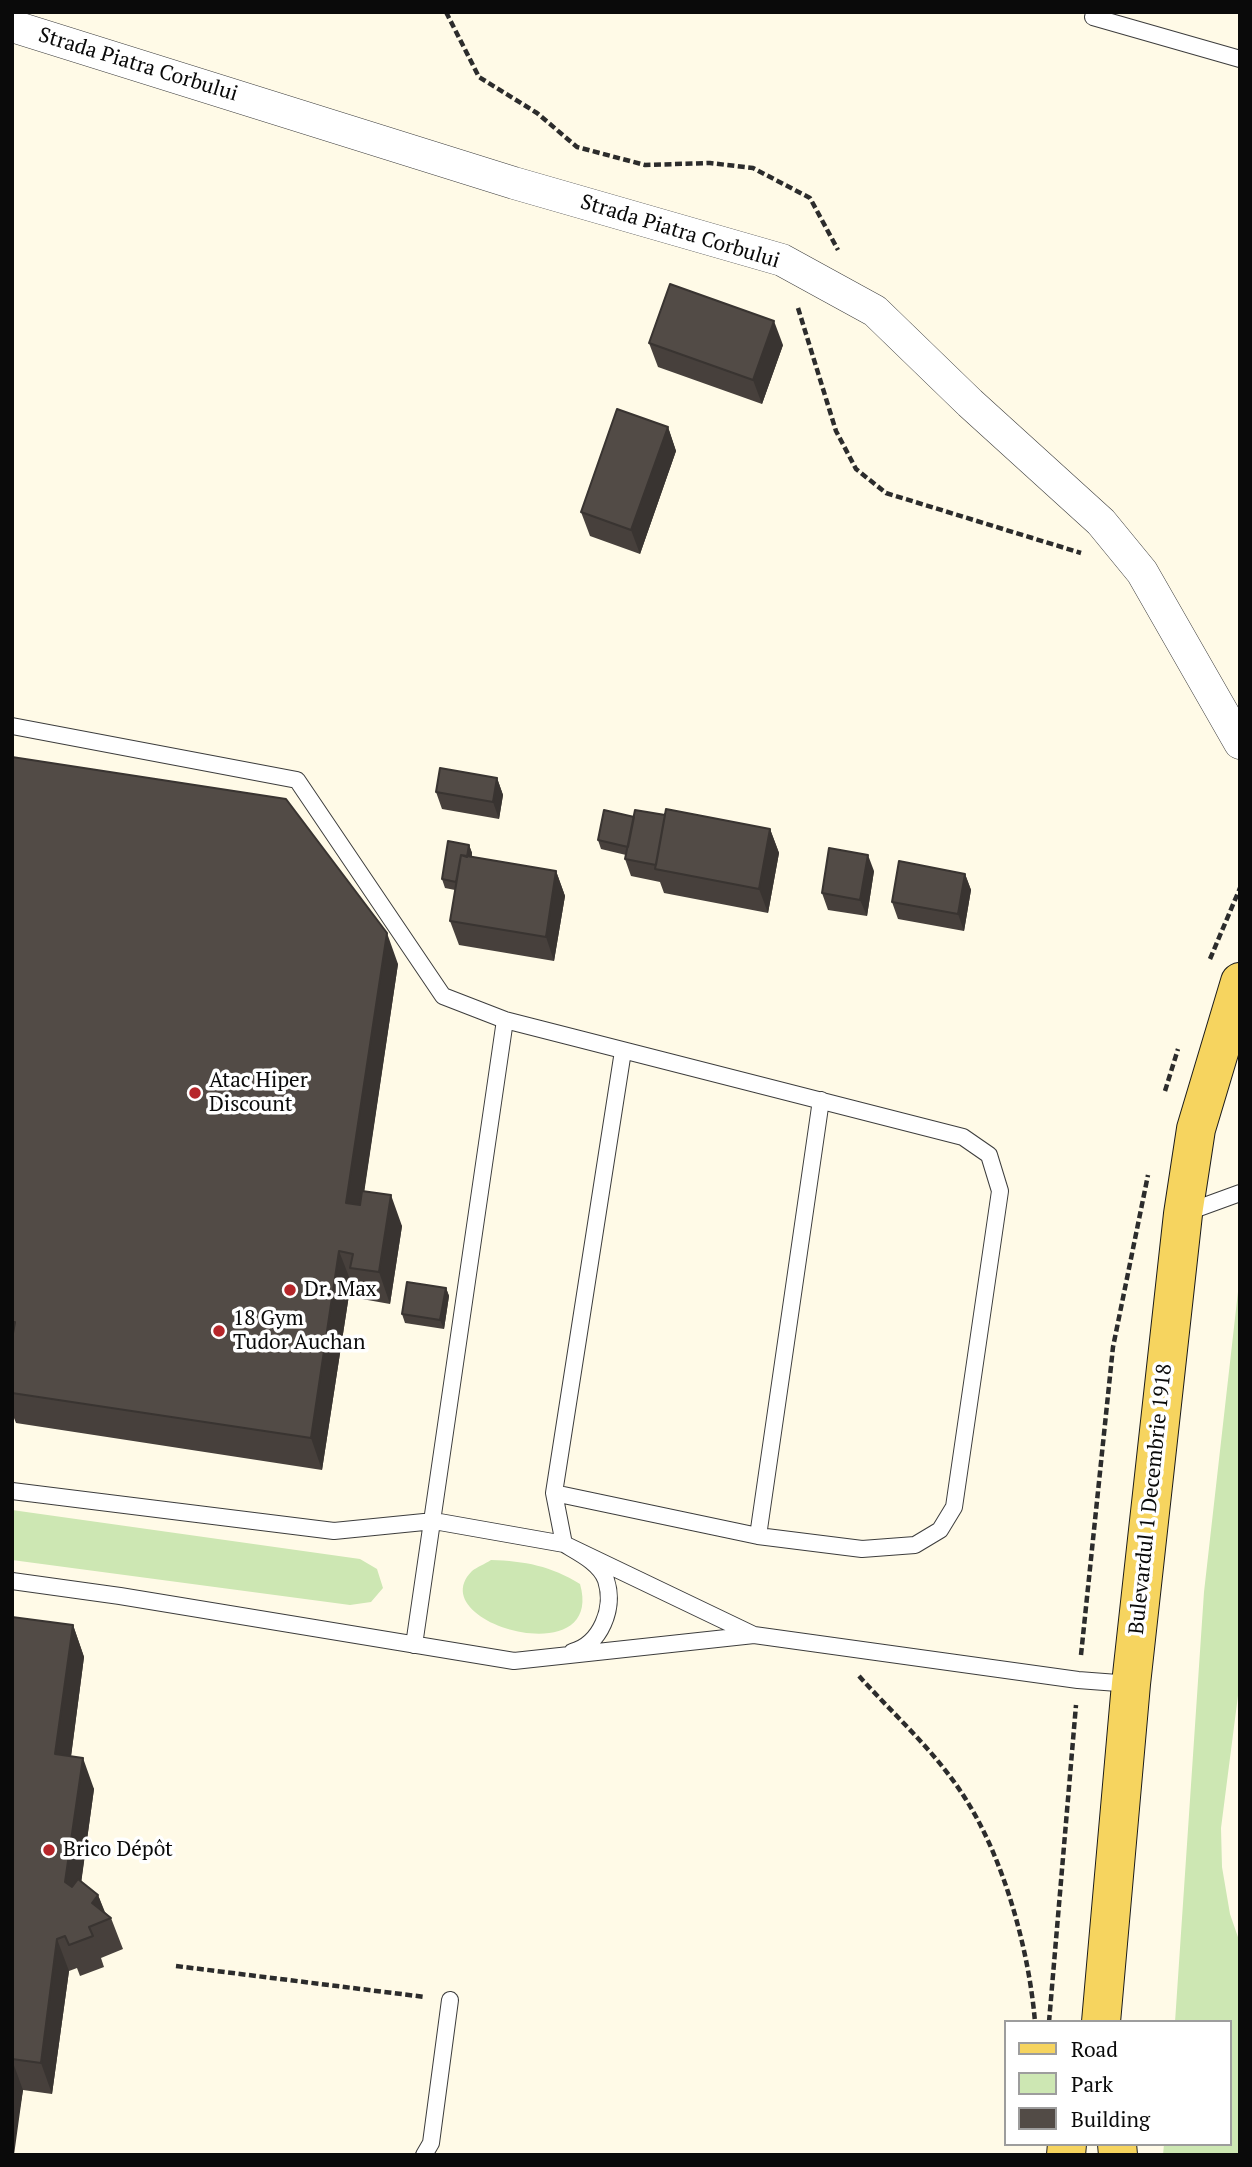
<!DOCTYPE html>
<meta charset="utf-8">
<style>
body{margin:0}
#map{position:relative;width:1252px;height:2167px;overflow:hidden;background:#fffae7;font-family:"PT Serif",serif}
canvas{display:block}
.frame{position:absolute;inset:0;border:14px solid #0a0a0a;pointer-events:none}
.legend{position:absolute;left:1004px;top:2020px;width:228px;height:126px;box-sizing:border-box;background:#fff;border:2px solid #9d9d9d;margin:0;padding:9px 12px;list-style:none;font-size:21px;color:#0a0a0a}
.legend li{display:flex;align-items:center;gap:14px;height:35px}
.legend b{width:35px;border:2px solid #9d9d9d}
</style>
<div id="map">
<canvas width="1252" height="2167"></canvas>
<div class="frame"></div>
<ul class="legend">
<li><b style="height:9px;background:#f6d45f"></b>Road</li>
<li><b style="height:19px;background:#cde7b3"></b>Park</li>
<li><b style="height:19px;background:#524b46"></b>Building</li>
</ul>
</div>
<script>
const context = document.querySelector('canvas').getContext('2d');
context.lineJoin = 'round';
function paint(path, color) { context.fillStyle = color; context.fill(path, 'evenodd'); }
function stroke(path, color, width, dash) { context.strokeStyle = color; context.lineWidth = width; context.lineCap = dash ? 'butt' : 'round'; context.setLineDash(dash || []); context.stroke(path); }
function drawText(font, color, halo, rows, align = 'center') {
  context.font = font + ' "PT Serif",serif'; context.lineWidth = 7; context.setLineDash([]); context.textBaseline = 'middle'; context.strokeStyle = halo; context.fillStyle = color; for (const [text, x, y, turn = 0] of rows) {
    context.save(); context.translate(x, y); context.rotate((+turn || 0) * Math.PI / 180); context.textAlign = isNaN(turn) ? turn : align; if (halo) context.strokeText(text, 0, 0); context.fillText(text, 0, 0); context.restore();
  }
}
const green = new Path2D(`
 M1240 1274V1680L1221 1828 1222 1867 1230 1914 1240 1943V2155H1163L1164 2144H1229V2022H1175L1204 1592Z
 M12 1510 360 1559 377 1569 383 1588 371 1602 350 1605 12 1560Z
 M491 1560C525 1561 551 1566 580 1584 606 1675 420 1623 472 1571 477 1567 485 1564 491 1560Z`);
const path = new Path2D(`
 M446 12 479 77 537 113 577 147 645 165 710 163 753 168 810 198 838 250
 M798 308 836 431 856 469 886 493 1081 553
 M1210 959 1240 888
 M1165 1091 1178 1049
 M1081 1655 1113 1347 1148 1175
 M859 1676C895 1716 936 1752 965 1798 1004 1859 1029 1950 1035 2022
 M176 1966 425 1997
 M1049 2022 1076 1705`);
const lane = new Path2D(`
 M1095 12 1093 17 1240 59
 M12 726 297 780 443 996 505 1020 963 1137 989 1155 1000 1191 954 1507 940 1530 915 1545 862 1549 758 1536 554 1493
 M1185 1213 1240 1193
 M12 1491 334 1531 434 1521 564 1544 754 1635
 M758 1536 821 1100
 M12 1581 120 1596 514 1661 754 1635 1078 1680 1131 1684
 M414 1645 505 1020
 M572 1652C601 1644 615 1608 606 1580 600 1563 579 1553 564 1544L554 1493 623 1051
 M424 2155 431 2143 450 2000`);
const street = new Path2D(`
 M12 26 514 183 782 260 875 311 970 403 1101 522 1142 572 1240 743`);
const primary = new Path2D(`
 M1101 2022 1131 1684 1183 1214 1196 1129 1240 982
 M1117 2144 1118 2155
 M1066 2155 1067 2144`);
const wall = new Path2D(`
 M649 343 783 345 762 404 658 367Z
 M668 427 676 451 640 554 590 536 581 512Z
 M12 757 398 964 364 1191 402 1226 390 1304 362 1299 356 1283 351 1282 322 1470 16 1423 12 1413Z
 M497 778 503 795 499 819 442 809 436 792Z
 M665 815 770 829 779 853 768 913 664 893 660 882 631 876 625 859 626 855 601 849 598 840 634 817Z
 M469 845 472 853V857L556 871 565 896 554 961 459 945 450 921 455 890 445 888 442 879Z
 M874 871 867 916 828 910 822 893Z
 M965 874 971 890 964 931 898 919 892 902Z
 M446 1288 449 1296 444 1329 405 1323 402 1314Z
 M12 1617 73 1625 84 1657 71 1757 94 1789 81 1882 98 1895 105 1912 111 1918 123 1949 101 1958 104 1967 80 1976 77 1968 69 1971 52 2094 23 2090 12 2155Z`);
const shadedWall = new Path2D(`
 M774 321 783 345 762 404 753 380Z
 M668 427 676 451 640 554 631 530Z
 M497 778 503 795 499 819 493 802Z
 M770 829 779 853 768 913 759 889Z
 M469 845 472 853 466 892 463 883Z
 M868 855 874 871 867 916 860 900Z
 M556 871 565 896 554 961 546 937Z
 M965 874 971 890 964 931 958 914Z
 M387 933 398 964 358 1234 346 1203Z
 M391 1195 402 1226 390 1304 379 1272Z
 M339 1251 351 1282 322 1470 311 1438Z
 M446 1288 449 1296 444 1329 440 1320Z
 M73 1625 84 1657 67 1786 55 1754Z
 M83 1758 94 1789 77 1913 65 1882Z
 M98 1895 107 1919 92 1903Z
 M57 1939 69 1971 52 2094 41 2063Z
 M12 2060 23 2090 14 2155H12Z`);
const building = new Path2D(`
 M670 284 774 321 753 380 649 343Z
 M617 409 668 427 631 530 581 512Z
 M12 757 286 799 387 933 346 1203 360 1205 362 1191 391 1195 379 1272 350 1268 353 1254 339 1251 311 1438 12 1393V1339L15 1322H12Z
 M440 768 497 778 493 802 436 792Z
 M666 809 770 829 759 889 655 869Z
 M604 810 634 817 628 847 598 840Z
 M635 810 665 815 656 865 625 859Z
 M448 841 469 845 467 857 461 855 456 882 442 879Z
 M829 848 868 855 860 900 822 893Z
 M461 855 556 871 546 937 450 921Z
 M899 861 965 874 958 914 892 902Z
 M407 1282 446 1288 440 1320 402 1314Z
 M12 1617 73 1625 55 1754 83 1758 65 1882 72 1887 78 1879 98 1895 92 1903 111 1918 89 1927 93 1936 69 1945 65 1936 57 1939 41 2063 12 2059Z`);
const markers = [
 [195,1093,7,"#b6262a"],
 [290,1290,7,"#b6262a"],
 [219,1331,7,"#b6262a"],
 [49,1850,7,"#b6262a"]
];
const streetNames = [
 ["Strada Piatra Corbului",138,65,17],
 ["Strada Piatra Corbului",680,232,17],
 ["Bulevardul 1 Decembrie 1918",1151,1499,-84]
];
const poiNames = [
 ["Atac Hiper",209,1081],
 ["Discount",209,1105],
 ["Dr. Max",304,1290],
 ["18 Gym",233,1319],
 ["Tudor Auchan",233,1343],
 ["Brico Dépôt",63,1850]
];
paint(green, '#cde7b3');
stroke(lane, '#3d3d3d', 18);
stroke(street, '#3d3d3d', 33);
stroke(primary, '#1b1b1b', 40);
stroke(path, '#2c2c2c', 4.5, [7, 3.5]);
stroke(lane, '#fff', 16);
stroke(street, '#fff', 32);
stroke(primary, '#f6d45f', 38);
paint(wall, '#47403c');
paint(shadedWall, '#393431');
paint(building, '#524b46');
stroke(building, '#393431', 2);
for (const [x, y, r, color] of markers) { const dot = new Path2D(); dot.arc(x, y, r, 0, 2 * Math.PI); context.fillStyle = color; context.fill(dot); stroke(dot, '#fff', 2.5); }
drawText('21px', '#0a0a0a', '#fff', streetNames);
drawText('21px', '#0a0a0a', '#fff', poiNames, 'left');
</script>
